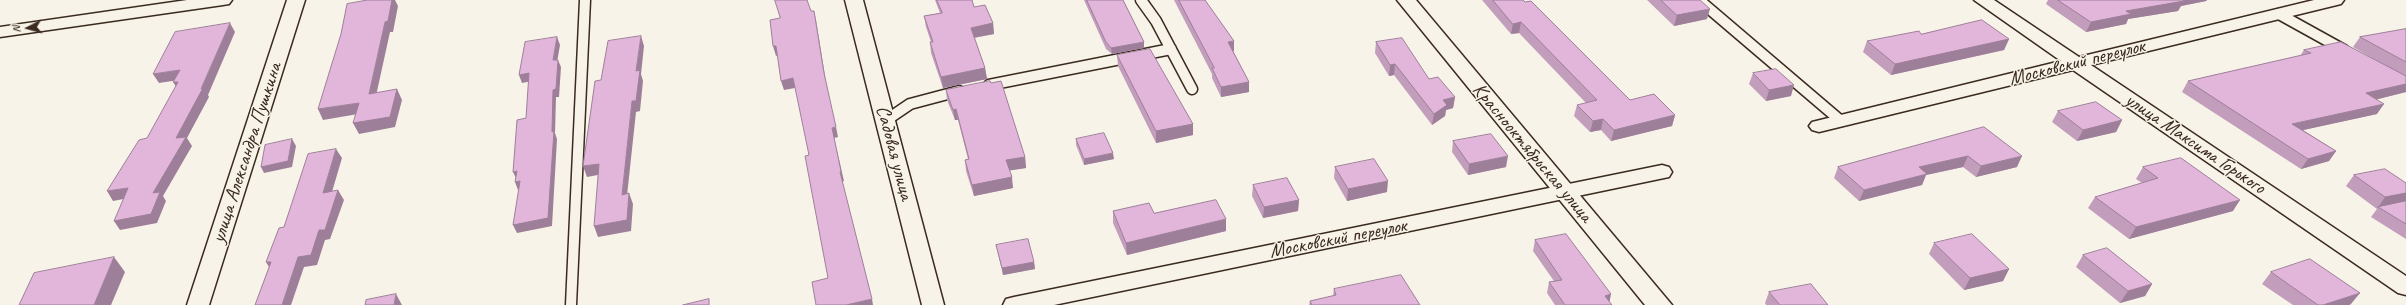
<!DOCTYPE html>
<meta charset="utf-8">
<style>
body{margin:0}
#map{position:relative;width:2406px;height:305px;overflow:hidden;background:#f7f3e8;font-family:Caveat,sans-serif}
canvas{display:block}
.north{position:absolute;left:8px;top:8px;width:40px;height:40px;-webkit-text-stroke:3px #f7f3e8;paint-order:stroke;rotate:264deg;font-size:11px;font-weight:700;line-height:16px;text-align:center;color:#3b2a1e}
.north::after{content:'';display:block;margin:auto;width:14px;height:18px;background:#3b2a1e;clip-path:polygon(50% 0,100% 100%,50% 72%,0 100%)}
</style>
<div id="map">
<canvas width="2406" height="305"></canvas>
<div class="north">N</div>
</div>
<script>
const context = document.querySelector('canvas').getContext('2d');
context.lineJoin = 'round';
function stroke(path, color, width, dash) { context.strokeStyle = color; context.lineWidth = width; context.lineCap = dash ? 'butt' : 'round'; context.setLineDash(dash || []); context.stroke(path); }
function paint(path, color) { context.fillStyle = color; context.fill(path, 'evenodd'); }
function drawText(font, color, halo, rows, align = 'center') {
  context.font = font + ' Caveat,sans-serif'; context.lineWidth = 3; context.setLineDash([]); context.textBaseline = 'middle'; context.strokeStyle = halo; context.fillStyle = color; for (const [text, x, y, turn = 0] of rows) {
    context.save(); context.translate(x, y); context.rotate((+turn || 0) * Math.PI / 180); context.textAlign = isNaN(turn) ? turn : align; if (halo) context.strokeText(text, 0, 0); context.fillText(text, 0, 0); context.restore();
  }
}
const lane = new Path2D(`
 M1141 0 1156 21 1192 89
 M1699 0 1841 121
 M2279 14 2344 50
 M989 85 1171 49
 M885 121 910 104 959 91
 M571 305 585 0`);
const street = new Path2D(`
 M187 0H232L229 4 223 5 0 37V27Z
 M287 0H305L209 305H187Z
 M845 0H863L944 305H922Z
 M1974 0H1994L2079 57 2314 0H2344L2341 4 2091 65 2406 276V295L2398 293 2073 70 1819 132 1812 130 1809 126 1812 122 2061 61Z
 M1662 165 1669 167 1672 172 1669 177 1054 305H1003L1006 299 1014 297Z`);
const secondary = new Path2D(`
 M1397 0H1416L1672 305H1645Z`);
const wall = new Path2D(`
 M935 0H972L974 7 993 23 994 34 974 38 985 68 987 79 943 88 931 53 930 42H931L926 27 924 16 940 13Z
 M1084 0H1123L1144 42V48L1112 54 1106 49Z
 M1174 0H1205L1234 51H1233L1249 82V92L1221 97 1212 78V74Z
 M1482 0H1523L1630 100 1675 115 1672 126 1611 141 1601 130 1590 132 1574 116 1577 105 1586 103 1519 33 1511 34Z
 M1647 0H1700L1707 19 1674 26Z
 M2048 0H2207L2206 1 2181 6 2178 11 2128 19 2126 24 2086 32 2046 4Z
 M2406 29V92L2377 99V114L2303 130 2336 151 2329 161 2301 169 2182 92 2188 81 2300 56 2304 50 2381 63 2353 47 2360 37Z
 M2009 39 2004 50 1891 75 1863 52 1867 41Z
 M1376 42 1429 79 1455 97 1453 108 1446 110 1445 116 1432 125 1394 75 1389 76 1375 53Z
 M1117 55 1193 124V135L1156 143 1118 66Z
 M1753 73 1791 96 1766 101 1749 84Z
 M946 90 1025 157 1026 168 1009 170 1013 188 974 196 966 171 965 160 968 159 958 120H955L947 100Z
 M2058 111 2122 120 2116 132 2077 141 2052 122Z
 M1984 127 2017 167 1976 177 1963 167 1926 175 1922 185 1859 201 1834 178 1838 167Z
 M1076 139 1114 159 1084 165 1076 145Z
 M1453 141 1506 167 1468 175 1452 152Z
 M1335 167 1387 192 1347 201 1334 178Z
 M2143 167 2233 211 2129 239 2088 208 2095 197 2142 183 2136 179Z
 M2354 175 2406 183V239L2371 217 2377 209 2346 186Z
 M1253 185 1299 200 1298 211 1263 218 1252 196Z
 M1113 211 1226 231 1127 255 1113 223Z
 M1535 240 1609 302 1612 305H1555L1547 293 1549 282 1554 281 1533 251Z
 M1934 243 2009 269 2003 281 1964 290 1929 254Z
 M996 245 1034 262 1035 269 1003 275Z
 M2083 255 2152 284 2145 296 2120 303 2076 267Z
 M2271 272 2351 304 2349 305H2293L2262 284Z
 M1334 289 1420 305H1309L1310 301 1333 296Z
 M1769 292 1828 305H1766L1765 303Z`);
const shadedWall = new Path2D(`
 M392 0H395L398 6 393 32H390L374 105 369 94 385 22Z
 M2177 0H2207L2206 1 2181 6 2178 11 2128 19 2126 24 2086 32 2091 22 2126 11Z
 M1710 9 1707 19 1674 26 1677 15Z
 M814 11 816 20 826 82 824 73Z
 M1521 22 1519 33 1511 34 1513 24Z
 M230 23 235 32 208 95 209 97 187 138 192 146 163 196 166 201 157 223 120 230 114 221 153 193 176 138 201 89Z
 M993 23 994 34 972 38 971 28Z
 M641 36 644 46 641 74 643 81 640 111 636 112 626 205 622 195 632 101Z
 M557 37 560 45 556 68 553 60Z
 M2009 39 2004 50 1891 75 1895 64Z
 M1234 41V51L1228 52V42Z
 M1144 42V48L1112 54 1111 48Z
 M773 46H776L778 55 776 56Z
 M558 60 561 67 559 97H556L555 133 557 139 552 226 517 233 513 225 553 90Z
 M1395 64 1394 75 1389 76 1390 65Z
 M985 68 987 79 943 88 941 77Z
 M180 70 185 79 159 83 153 74Z
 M529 73 532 81 522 83 519 75Z
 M793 78 795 88 784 90 781 81Z
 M173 82H178L179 91Z
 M1249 82V92L1221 97V87Z
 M2406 84V92L2359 104 2366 93Z
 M1794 85 1791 96 1766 101 1769 90Z
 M397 89 402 100 395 127 359 134 353 123Z
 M1455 97 1453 108 1446 110 1445 116 1432 125 1434 114 1443 100Z
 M359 103 364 113 323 120 318 109Z
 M2384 104 2377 114 2285 134 2292 124Z
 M956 109 958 120H955L953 110Z
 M1675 115 1672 126 1611 141 1614 130Z
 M1603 119 1601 130 1590 132 1593 121Z
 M2122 120 2116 132 2077 141 2083 130Z
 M1193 124V135L1156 143V131Z
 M836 127 838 137 834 138 844 181 842 182 832 128Z
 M292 139 296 146 292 167 264 173 261 167Z
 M336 149 342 158 329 202 323 193Z
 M2336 151 2329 161 2301 169 2308 159Z
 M1113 153 1114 159 1084 165V159Z
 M1508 156 1506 167 1468 175 1469 164Z
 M1968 156 1963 167 1926 175 1922 185 1859 201 1864 190 1919 167Z
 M2022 156 2017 167 1976 177 1981 166Z
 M1025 157 1026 168 1007 171 1006 160Z
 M599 164 603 174 587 177 583 166Z
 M517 171V180L513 172Z
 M1012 177 1013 188 974 196 972 185Z
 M520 181 524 189 518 190 515 182Z
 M1388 181 1387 192 1347 201 1348 189Z
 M128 188 134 197 113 201 107 191Z
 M338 190 344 200 330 239 325 240 317 265 304 267 291 305H282L298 257 319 230Z
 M629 193 633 204 631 231 598 237 594 226Z
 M2406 193V203L2378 207 2377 209 2385 197Z
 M1299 200 1298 211 1263 218 1264 207Z
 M2240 200 2233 211 2129 239 2136 227Z
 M1226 219V231L1127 255 1126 243Z
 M114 257 125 272 111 305H94Z
 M266 262H271L272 272Z
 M1034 262 1035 269 1003 275 1002 268Z
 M2009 269 2003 281 1964 290 1970 278Z
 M2152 284 2145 296 2120 303 2128 291Z
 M2360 293 2351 304 2349 305H2323Z
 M396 294 402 305H394Z
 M1611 294 1609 305 1605 296Z
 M872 299 873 305H846Z`);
const building = new Path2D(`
 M368 0H392L388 21 385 22 369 94 397 89 390 117 353 123 359 103 318 109 341 34 347 4Z
 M775 0H807L811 11H814L824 73 836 127 832 128 841 171 840 172 872 299 846 305H816L812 282 828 278 805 156 809 155 793 78 781 81 776 46H773L770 20 780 18Z
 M937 0H972L974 7 985 5 993 23 971 28 985 68 941 77 930 42H933L924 16 942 13Z
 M1087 0H1123L1144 42 1111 48 1106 42Z
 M1179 0H1205L1234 41 1228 42 1249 82 1221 87 1212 68H1214Z
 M1493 0H1523L1525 2 1531 1 1630 100 1654 94 1675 115 1614 130 1603 119 1593 121 1577 105 1597 100 1521 22 1513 24Z
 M1661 0H1700L1710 9 1677 15Z
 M2058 0H2183L2184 1 2126 11 2131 14 2091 22Z
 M1982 20 2009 39 1895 64 1867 41 1919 31 1921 34Z
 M230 23 201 89 203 88 176 138 186 137 153 193 160 192 151 214 114 221 128 188 107 191 139 140 147 138 178 82H173L180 70 153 74 175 32Z
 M2406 29V62L2360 37Z
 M641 36 636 71 640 70 636 101H632L622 195 629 193 627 220 594 226 599 164 583 166 595 81 601 80 608 41Z
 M557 37 553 60H558L556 89 553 90 552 132 554 131 548 218 513 225 520 181 515 182 517 171 513 172 517 120 526 118 529 73 519 75 525 42Z
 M1402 38 1429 79 1438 77 1455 97 1443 100 1447 105 1434 114 1395 64 1390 65 1376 42Z
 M2341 42 2406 76V84L2366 93 2384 104 2292 124 2336 151 2308 159 2188 81 2311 53 2304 50Z
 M1150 49 1193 124 1156 131 1117 55Z
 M1776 69 1794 85 1769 90 1753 73Z
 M990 81 991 83 1001 81 1025 157 1006 160 1012 177 972 185 965 160 969 159 956 109 953 110 946 90Z
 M2096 102 2122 120 2083 130 2058 111Z
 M1984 127 2022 156 1981 166 1968 156 1919 167 1927 174 1864 190 1838 167Z
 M1104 133 1113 153 1084 159 1076 139Z
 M1491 134 1508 156 1469 164 1453 141Z
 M292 139 288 161 261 167 265 145Z
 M336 149 323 193 338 190 325 230H319L311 255 298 257 282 305H255L271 262H266L279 228 284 227 308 154Z
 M2181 158 2240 200 2136 227 2095 197 2158 178 2143 167Z
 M1374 159 1388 181 1348 189 1335 167Z
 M2385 169 2406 183V193L2385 197 2354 175Z
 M1287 178 1299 200 1264 207 1253 185Z
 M1216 200 1226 219 1126 243 1113 211 1149 203 1154 213Z
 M2406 201V224L2378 207Z
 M1566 234 1611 294 1605 296 1612 305H1565L1549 282 1562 280 1535 240Z
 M1972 234 2009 269 1970 278 1934 243Z
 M1028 239 1034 262 1002 268 996 245Z
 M2107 248 2152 284 2128 291 2083 255Z
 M114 257 94 305H19L34 273Z
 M2310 259 2360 293 2323 305H2318L2271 272Z
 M1401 275 1420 305H1312L1310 301 1336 295 1334 289Z
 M1811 284 1828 305H1780L1769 292Z
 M396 294 394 305H365L366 300Z
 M709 299V305H683Z`);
const streetNames = [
 ["Московский переулок",2077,63,-14],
 ["улица Максима Горького",2195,144,34],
 ["улица Александра Пушкина",247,153,-72],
 ["Садовая улица",894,153,75],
 ["Краснооктябрьская улица",1532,153,50],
 ["Московский переулок",1338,239,-11]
];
stroke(lane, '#3b2a1e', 13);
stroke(street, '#3b2a1e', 3);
stroke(secondary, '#3b2a1e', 3);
stroke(lane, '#f7f3e8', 10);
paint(street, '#f7f3e8');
paint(secondary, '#f7f3e8');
paint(wall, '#c29dbc');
paint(shadedWall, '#9e7f99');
paint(building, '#e2b6db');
stroke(building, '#9e7f99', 1);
drawText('20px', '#3b2a1e', '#f7f3e8', streetNames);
</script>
